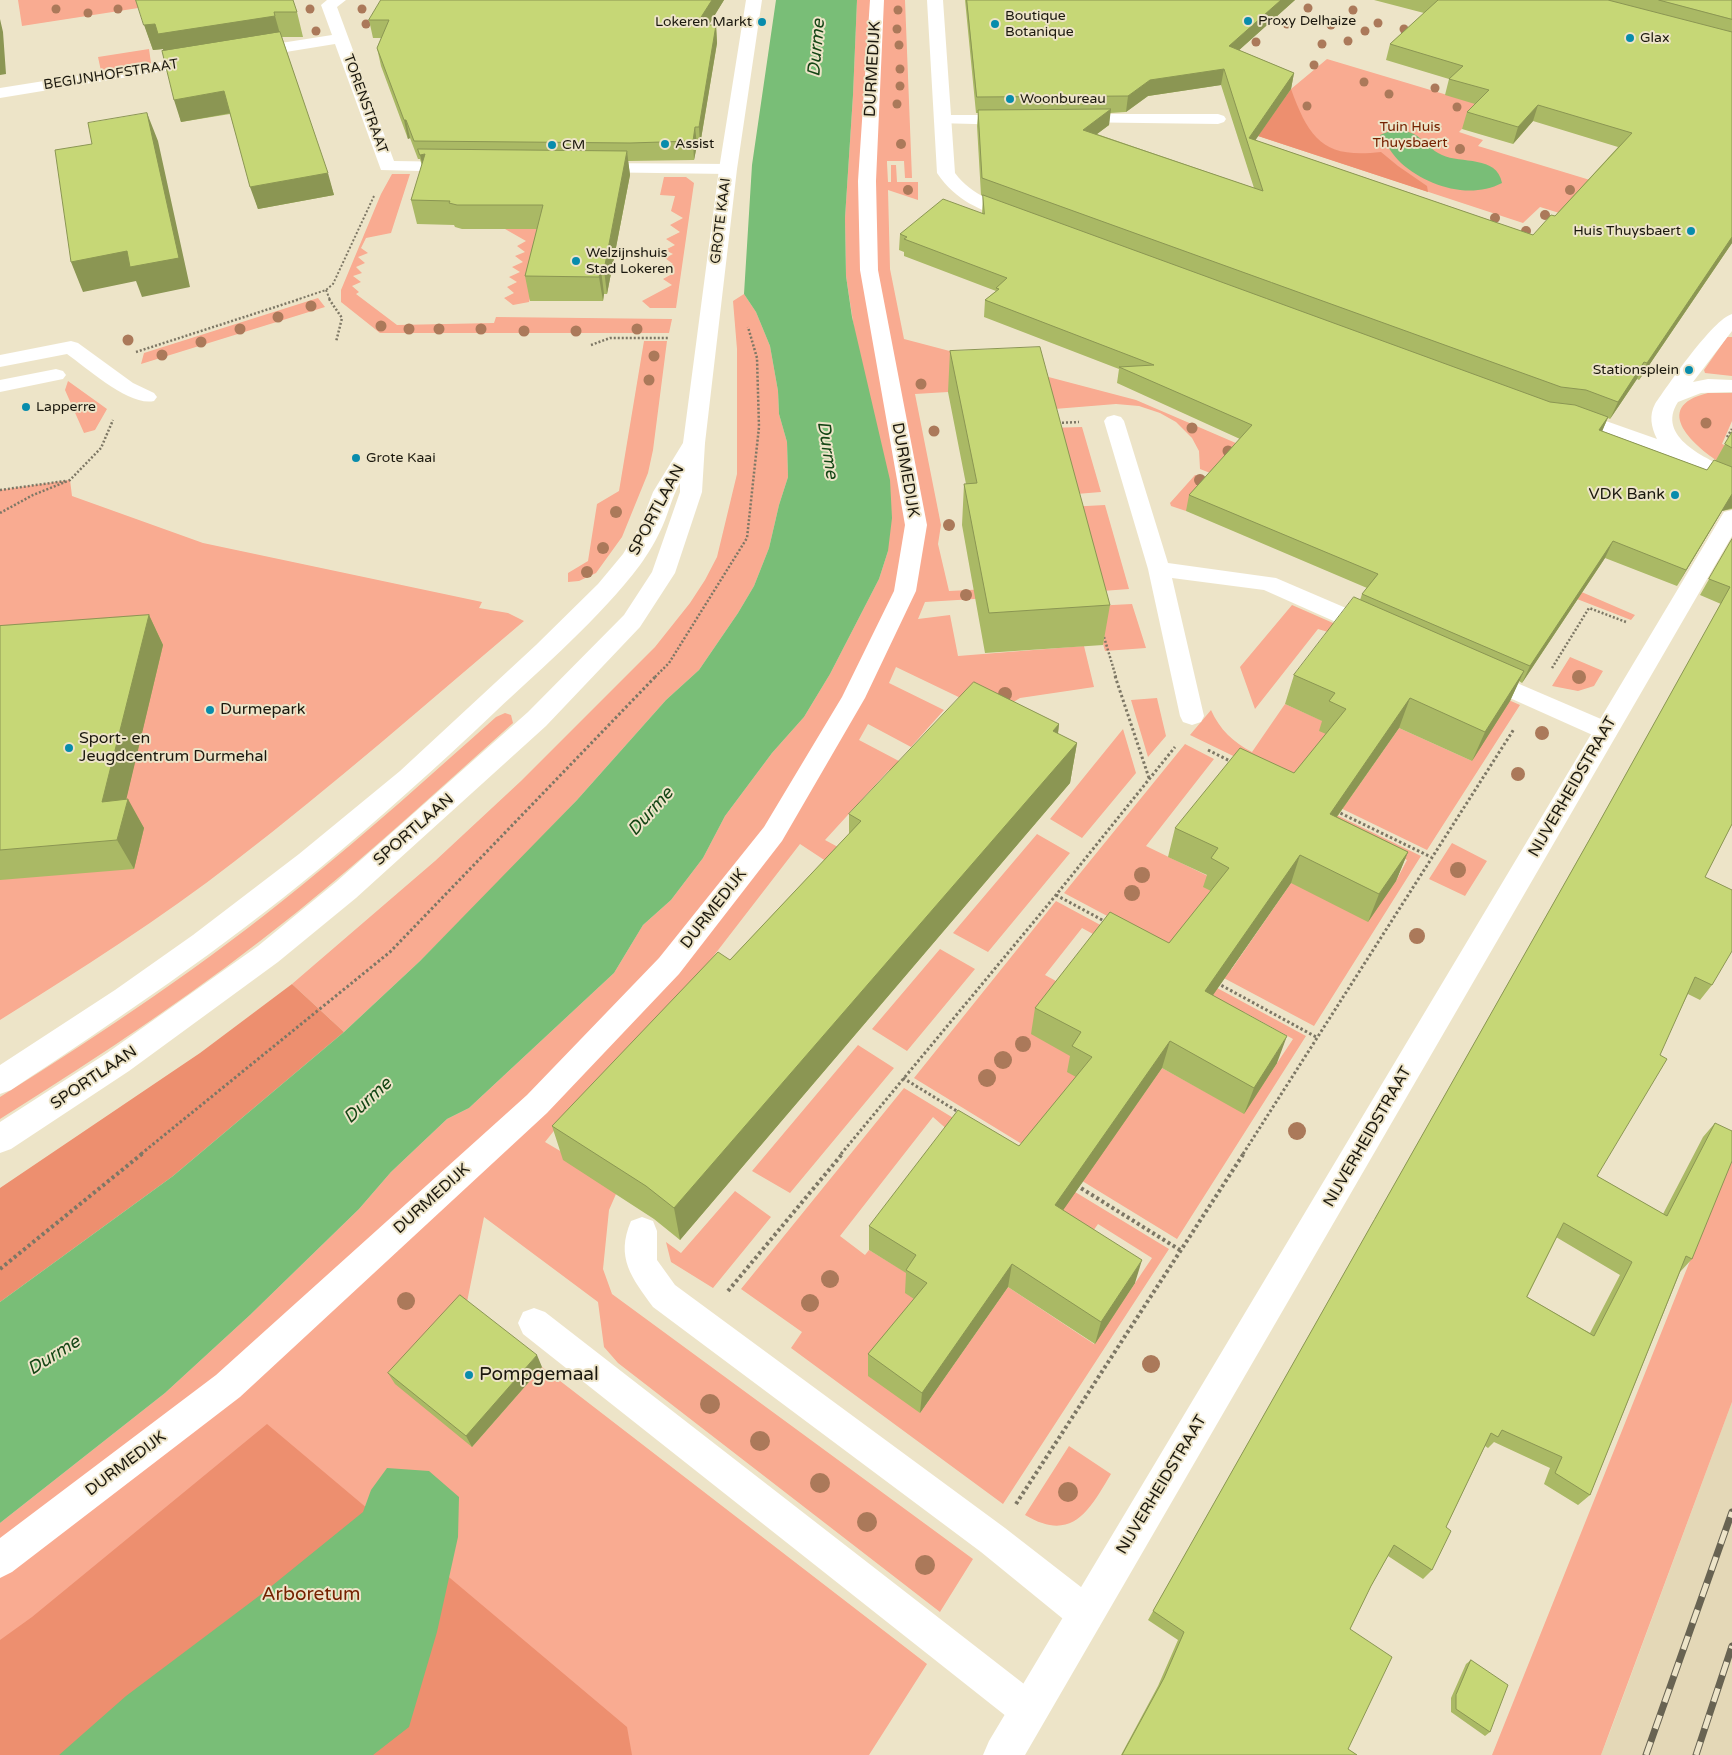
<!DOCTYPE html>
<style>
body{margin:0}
canvas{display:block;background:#ede4c8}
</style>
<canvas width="1732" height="1755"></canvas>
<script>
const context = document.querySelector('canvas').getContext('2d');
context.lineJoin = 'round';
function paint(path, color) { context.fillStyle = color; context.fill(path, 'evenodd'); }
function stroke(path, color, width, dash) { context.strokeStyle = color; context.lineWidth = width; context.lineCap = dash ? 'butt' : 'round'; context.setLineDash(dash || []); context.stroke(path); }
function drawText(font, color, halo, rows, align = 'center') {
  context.font = font + ' "Varela Round",sans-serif'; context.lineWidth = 4; context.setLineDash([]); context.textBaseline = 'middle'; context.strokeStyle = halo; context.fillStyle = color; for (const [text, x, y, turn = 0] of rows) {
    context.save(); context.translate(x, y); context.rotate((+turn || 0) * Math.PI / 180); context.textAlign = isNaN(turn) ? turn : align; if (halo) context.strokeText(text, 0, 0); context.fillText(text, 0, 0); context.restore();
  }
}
const built = new Path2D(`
 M1732 1402V1755H1601L1610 1732Z`);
const green = new Path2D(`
 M18 0H190L22 26Z
 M857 0H905L912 178H905L904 161H887V163L888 182H891V165H896L897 182H918V200L888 190 890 269 904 339 1136 400 1635 615 1631 620 1577 599 1575 603 1231 462 1218 476 1200 469 1199 451 1192 438 1176 422 1160 413 1139 406 1116 404 1042 410 948 392 915 394 941 525 938 544 949 591 988 589 990 598 925 602 918 619 950 615 958 656 1084 646 1094 687 1020 698 994 714 896 667 889 683 944 710 911 747 868 724 859 740 935 780 927 789 889 770 825 840 849 853 847 875 800 844 695 980 561 1122 545 1142 567 1155 616 1194 609 1210 603 1269 612 1294 973 1559 940 1612 618 1363 604 1347 598 1302 484 1217 466 1307 472 1447 542 1367 927 1664 869 1755H0V1523L165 1393 250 1315 359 1209 391 1172 447 1119 469 1108 614 973 643 925 671 900 703 858 725 816 772 753 804 717 830 674 879 579 888 551 846 276 845 218 853 95Z
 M149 49 151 63 101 71 98 57Z
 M1327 59 1484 106 1459 132 1483 140 1478 146 1669 204 1643 239 1540 207 1523 223 1258 136 1291 89Z
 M392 174H410L391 233 366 238 361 248 368 253 358 257 365 263 356 267 362 273 353 276 361 282 352 286 359 292 356 294 397 325 494 323 496 317 672 319 669 333H380L341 302V290L381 194Z
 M664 177H686L694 183 676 308H650L642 301 672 285 663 279 672 274 663 269 673 264 665 258 673 254 665 250 675 245 666 239 680 232 670 225 683 218 671 211 675 196 660 195Z
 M505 229H547L529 302 513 305 504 298 514 293 507 287 517 282 509 277 520 272 512 267 523 262 515 256 525 252 517 246 526 241Z
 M744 294 756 312 770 346 778 391 779 414 787 442 788 477 779 505 769 548 754 586 738 613 699 670 666 700 577 800 515 865 420 961 344 1032 292 984 435 861 521 781 655 647 690 603 705 580 717 557 737 474V349L733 301Z
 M318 298 325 307 141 364 144 353Z
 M1727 337H1732V376L1705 373 1704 370Z
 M644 341H667L653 450 648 473 622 537 596 573 579 581 568 582V573L588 561 597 504 619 491Z
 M68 381 107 409 95 430 84 433 65 390Z
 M1708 393H1732V421L1722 444 1732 448 1724 465C1695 448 1649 407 1708 393Z
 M1082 427 1101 492 1064 495 1047 428Z
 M1195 475 1213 481 1186 511 1171 506 1170 503Z
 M70 480 72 496 203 543 482 602 479 608 508 613 524 621C428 702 334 785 235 861 162 918 78 971 0 1020V490Z
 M1105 505 1129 589 1089 592 1068 507Z
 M1132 604 1146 648 1105 651 1093 606Z
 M1292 605 1520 705 1427 850 1190 735 1211 710C1220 730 1233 742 1252 752L1285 704 1325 722 1336 739 1348 801 1399 728 1472 761 1338 635 1318 629 1255 709 1240 667Z
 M1570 657 1603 671 1594 686 1578 691 1552 686Z
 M1157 698 1166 736 1148 757 1131 700Z
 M505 713 511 715 513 723C442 787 371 852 297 912 203 988 102 1055 0 1119V1097C104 1032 207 963 301 886 368 832 432 774 496 717Z
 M1123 729 1136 773 1082 838 1050 819Z
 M1185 744 1214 759 1146 846 1210 877 1221 897 1231 970 1291 883 1396 881 1407 860 1358 836 1281 788 1421 856 1314 1026 1064 893Z
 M1037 834 1070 853 988 952 953 933Z
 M1452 843 1487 861 1465 896 1429 879Z
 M1056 901 1306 1036 1177 1239 914 1078ZM1082 928 1104 940 1228 1036 1244 1012 1293 1039 1244 1113 1162 1068 1090 1170 1087 1084 1076 1059 1067 987 1045 975Z
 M940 949 975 969 907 1051 872 1029Z
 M858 1045 894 1068 790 1193 752 1171Z
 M904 1088 1169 1249 1003 1504 791 1348 802 1332 741 1289ZM933 1117 1081 1248 1098 1224 1152 1258 1094 1344 1008 1287 920 1413 925 1306 915 1278 869 1250 865 1255 840 1236Z
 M1732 1156V1402L1601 1755H1492Z
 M735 1191 771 1217 713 1288 671 1262 666 1242 681 1253Z
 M1069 1446 1111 1474C1089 1511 1072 1543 1025 1515Z`);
const forest = new Path2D(`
 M1291 89C1309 139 1324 159 1381 152L1398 166 1427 186 1428 192 1258 136Z
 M292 984 344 1032 173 1176 0 1302V1188L200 1053Z
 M267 1424 627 1727 632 1755H0V1640L32 1617Z`);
const water = new Path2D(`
 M776 0H857L853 95 845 218 846 276 852 317 890 480 892 518 888 551 879 579 830 674 804 717 772 753 725 816 703 858 671 900 643 925 614 973 469 1108 447 1119 391 1172 359 1209 250 1315 165 1393 0 1523V1302L173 1176 344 1032 420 961 577 800 666 700 699 670 738 613 754 586 769 548 779 505 788 477 787 442 779 414 778 391 770 346 756 312 744 294 752 165Z
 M1395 129C1425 133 1420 144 1442 155 1461 164 1497 155 1502 183 1469 200 1427 186 1401 163 1393 156 1386 143 1380 135Z
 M387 1468 429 1471 459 1497 458 1537 437 1632 409 1727 373 1755H59L126 1696 263 1593 363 1512 371 1490Z`);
const pathFar3 = new Path2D(`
 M326 290 330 300
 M296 300 326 290 333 284 374 196`);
const pathFar2 = new Path2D(`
 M329 299 342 318 336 342
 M591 345 610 338H669
 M136 352 300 299
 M1058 423 1079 422
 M1727 437 1732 429
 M0 490 65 481
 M0 513 33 495 70 480 101 448 113 420
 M1104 637 1116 677
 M1552 668 1589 608 1626 622
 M655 677 669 663 747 538 759 427 757 358 748 327`);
const pathFar1 = new Path2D(`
 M1115 676 1149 778
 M1208 750 1234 763
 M1336 811 1431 857
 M1056 895 1106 922
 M1217 983 1318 1038
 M903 1078 960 1113
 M141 1154 390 952 656 676
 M841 1154 1056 895 1175 747
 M1243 1154 1514 729`);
const path = new Path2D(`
 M1076 1185 1180 1250
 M0 1269 143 1153
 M728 1291 843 1153
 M1016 1504 1244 1153`);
const service = new Path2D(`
 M870 0H884L876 181 878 270 927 525 916 591 865 698 782 841 679 974 547 1113 240 1397 12 1572 0 1578V1538L216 1375 527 1095 659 958 764 827 842 697 894 591 905 525 860 270 858 181Z
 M1074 114H1218L1224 116 1226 119 1224 122 1218 124 1068 122 1066 119 1068 116Z
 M942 115H1013L1019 117 1021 120 1019 123 1013 125 936 123 934 120 936 117Z
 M71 341 78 343 133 383 154 393 157 397 154 401C130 407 87 368 67 354L0 367V355Z
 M1114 415 1121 417 1124 421 1168 563 1276 578 1381 623 1385 629 1381 635 1373 637 1365 635 1264 590 1172 578 1204 716 1201 722 1192 725 1183 722 1180 716 1148 569 1104 421 1107 417Z
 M1482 668 1615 725 1618 731 1615 737 1606 740 1597 737 1474 682 1470 676 1474 670Z
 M642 1217 653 1221 657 1231V1260L675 1285 1005 1528 1099 1601 1104 1614 1099 1627 1086 1632 1073 1627 981 1552 653 1307C632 1278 615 1258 631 1221Z
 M534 1308 545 1312 1042 1698 1048 1711 1042 1724 1029 1730 1016 1724 523 1334 518 1323 523 1312Z`);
const minor = new Path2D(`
 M327 0H346L337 7 394 161 460 162 466 163 469 167 466 171 460 172 381 170 335 44 249 58 243 56 241 53 243 50 249 48 332 35 321 5Z
 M201 56 207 58 209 61 207 64 0 98V88Z
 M593 163 728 164 734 165 737 169 734 173 728 174 587 172 584 168 587 164Z
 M56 369 63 371 66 375 63 379 0 392V380Z
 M1732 510V536L1025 1755H983L989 1741 1721 517 1724 512Z`);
const tertiary = new Path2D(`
 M746 0H762L737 169 705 443 702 448 694 450 686 448 683 443 719 169Z
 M927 0H943L955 173C972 196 999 204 1025 213L1027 217 1025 221 1018 223 1011 221C979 209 957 202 937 173Z
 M1732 314V331L1693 382 1708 379 1732 380V392L1701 393 1678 402C1655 437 1707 459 1732 470V486L1714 479 1684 463 1562 419 1558 414 1562 409 1569 408 1657 439C1651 427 1649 415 1655 404 1668 385 1713 319 1732 314Z`);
const secondary = new Path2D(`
 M694 436 702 438 705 443 702 492 675 573 640 627 546 726 356 898 278 962 129 1071 11 1149 0 1153V1122L107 1053 258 946 336 882 528 712 624 615 652 572 680 492V483C672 497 669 511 663 525 657 539 648 554 640 565 600 618 543 667 495 712 438 766 380 818 320 868 222 949 117 1020 11 1090L0 1094V1065L115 990 193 935 299 854 400 771 536 645 598 584 623 554 640 526 653 492 686 438Z`);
const rail = new Path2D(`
 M1646 1755 1732 1512
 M1696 1755 1732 1646`);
const trees = [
 [1308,8,4.5],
 [56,9,4.5],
 [118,9,4.5],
 [310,9,4.5],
 [362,9,4.5],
 [898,10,4.5],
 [1353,10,4.5],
 [88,13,4.5],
 [1378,23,4.5],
 [366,24,4.5],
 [1287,24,4.5],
 [1331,25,4.5],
 [897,29,4.5],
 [1404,29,4.5],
 [316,31,4.5],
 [1365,31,4.5],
 [1348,41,4.5],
 [1256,42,4.5],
 [1322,44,4.5],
 [899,45,4.5],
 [1314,65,4.5],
 [900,69,4.5],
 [1364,82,4.5],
 [900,86,4.5],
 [1435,88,4.5],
 [1389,94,4.5],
 [897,104,4.5],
 [1307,106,4.5],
 [1457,107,4.5],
 [901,144,5],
 [1460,149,5],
 [908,190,5],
 [1570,190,5],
 [1545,215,5],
 [1495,218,5],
 [1526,231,5],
 [311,306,5.5],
 [278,317,5.5],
 [381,326,5.5],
 [240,329,5.5],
 [409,329,5.5],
 [439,329,5.5],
 [481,329,5.5],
 [637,329,5.5],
 [524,331,5.5],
 [576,331,5.5],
 [128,340,5.5],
 [201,342,5.5],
 [162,355,5.5],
 [654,356,5.5],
 [649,380,5.5],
 [921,384,5.5],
 [1706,423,5.5],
 [1192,428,5.5],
 [934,431,5.5],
 [1228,451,5.5],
 [1200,480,6],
 [616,512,6],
 [949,525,6],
 [603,548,6],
 [587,572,6],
 [966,595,6],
 [1579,677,7],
 [1005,694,7],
 [1542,733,7],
 [1518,774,7],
 [1458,870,8],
 [1142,875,8],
 [1132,893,8],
 [1417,936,8],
 [1023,1044,8],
 [1003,1060,9],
 [987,1078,9],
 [1297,1131,9],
 [830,1279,9],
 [406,1301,9],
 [810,1303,9],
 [1151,1364,9],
 [710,1404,10],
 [760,1441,10],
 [820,1483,10],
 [1068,1492,10],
 [867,1522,10],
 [925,1565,10]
];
const wall = new Path2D(`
 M136 0 297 12 303 37H282L334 195 258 209 230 114 181 122 163 49 153 50Z
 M381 0H724L708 25H716L717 43 700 145H697L694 160 628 161 630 175 607 294H604L603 301H530L525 276 537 229H462L455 227 454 225 417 224 411 200 422 166 420 159H418L410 138 408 139 381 66 377 48 381 38H373L369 20Z
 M965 0H1295L1239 50 1294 73 1291 89 1255 140 1533 235 1555 216 1618 147 1533 121 1513 144 1462 129 1467 112 1475 104 1445 95 1449 79 1386 60 1390 44 1424 13 1374 0H1732V243L1639 380 1637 379 1610 419 1608 418 1602 431 1707 470 1716 460 1725 444 1732 432V509L1722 511 1677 586 1605 558 1522 683 1519 681 1510 701 1472 761 1399 728 1337 817 1408 852 1396 881 1368 922 1291 883 1213 995 1277 1063 1244 1114 1162 1068 1063 1210 1135 1283 1095 1344 1008 1287 920 1413 868 1376V1354L914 1299 905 1293 906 1273 869 1250V1226L1019 1146 1076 1077 1067 1072 1070 1056 1031 1034 1035 1008 1169 943 1211 891 1203 887 1207 875 1168 857 1175 828 1294 773 1326 734 1319 731 1322 721 1285 704 1294 675 1360 600 1362 594 1367 588 1186 511 1189 495 1240 439 1117 383 1119 369 984 317 985 300 996 291 904 256V252L899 250 900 234 982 213 983 196 981 195 977 126 978 113H976ZM1221 85 1254 188 1097 134 1109 125 1110 113 1126 112 1148 96Z
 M950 351 1110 605 1103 645 985 653 962 525 964 484H966L948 392Z
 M1732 539V824L1705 877 1712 985 1700 1000 1688 994 1597 1176 1663 1214 1703 1137 1715 1123 1692 1259 1680 1272 1590 1495 1578 1505 1544 1484 1550 1468 1494 1442 1488 1448 1485 1446 1446 1527 1432 1570 1423 1579 1388 1556 1371 1586 1350 1629 1348 1749 1357 1755H1121L1158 1686 1178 1640 1148 1620 1587 844 1721 604 1700 595ZM1556 1237 1620 1275 1590 1333 1527 1297Z
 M149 615 163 645 126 799 144 828 134 869 0 880V626Z
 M1059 724 1058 734 1077 743 1070 783 680 1240 654 1219 563 1160 552 1126 730 960 849 834V814Z
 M542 1367 472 1447 395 1384 388 1373Z
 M1471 1660 1490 1732 1485 1736 1451 1712V1698L1466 1664Z`);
const shadedWall = new Path2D(`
 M712 0H724L698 43 696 25Z
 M1281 0H1295L1227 61 1229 46Z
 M275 16 282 41 166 60 163 49 153 50 144 25 155 24Z
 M0 19 3 32 6 74 0 75Z
 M716 25 717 43 700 145 699 127Z
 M1224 69 1221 85 1148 96 1126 112 1128 96 1150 80Z
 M1294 73 1291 89 1250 148 1249 138Z
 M224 91 231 113 181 122 174 100Z
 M1538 105 1533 121 1513 144 1518 127Z
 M1111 109 1109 125 1081 146 1083 130Z
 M147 113 158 141 190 287 142 297 136 281 83 292 71 262Z
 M404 120H406L410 138 408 139Z
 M695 127 697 145 694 160 693 141Z
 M627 151 630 175 607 294 604 270Z
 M425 154 426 179 420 155Z
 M328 173 334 195 258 209 250 187Z
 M1732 237V243L1639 380 1647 363Z
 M601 270 604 294 603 301 599 277Z
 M1644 362 1637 379 1610 419 1618 402Z
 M1608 417 1601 434 1599 430Z
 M1731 494H1732V508L1722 511 1677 586 1686 570Z
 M1613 541 1605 558 1522 683 1530 666Z
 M149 615 163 645 119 830 102 802Z
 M1524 671 1510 701 1472 761 1485 732Z
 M1410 698 1399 728 1319 842 1330 814Z
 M1059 724 1054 764 1053 731Z
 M1077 743 1070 783 680 1240 674 1208Z
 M128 799 144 828 134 869 117 840Z
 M1408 852 1396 881 1368 922 1379 894Z
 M1300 855 1291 883 1197 1018 1205 991Z
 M1287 1036 1277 1063 1244 1114 1254 1088Z
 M1170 1041 1162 1068 1050 1229 1055 1205Z
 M1142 1260 1135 1283 1095 1344 1101 1322Z
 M1012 1264 1008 1287 920 1413 922 1393Z
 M537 1355 542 1367 472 1447 466 1436Z`);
const building = new Path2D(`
 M136 0H293L297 12H274L275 16 158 34 155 24 144 25Z
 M381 0H712L696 25H716L699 127H695L693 141 630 143 414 141 406 120H404L377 48 389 20H369Z
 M967 0H1281L1229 46 1294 73 1249 138 1533 235 1551 215 1555 216 1632 133 1538 105 1518 127 1467 112 1489 90 1449 79 1463 66 1390 44 1438 0H1437H1608L1732 32V237L1647 363 1644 362 1618 402 1586 390 1561 387 982 178 978 110 1111 109 1083 130 1263 191 1224 69 1150 80 1128 96 977 97Z
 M1659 0H1732V19Z
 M280 32 328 173 250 187 224 91 174 100 162 51Z
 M147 113 179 258 130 267 127 251 71 262 55 150 92 144 88 123Z
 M418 149 627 151 604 270H601L599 277 525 276 543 205H457L449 203 450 201 411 200 425 154 420 155Z
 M983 195 1550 402 1575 405 1608 417 1599 430 1707 470 1714 460 1732 467V494L1686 570 1613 541 1530 666 1362 594 1378 574 1189 495 1252 425 1119 367 1154 365 985 300 999 289 996 288 1007 278 904 239 907 237 900 234 943 199 984 214Z
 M1040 347 1110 605 989 613 964 484 977 483 950 351Z
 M1732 432V448L1725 444Z
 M1732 539V824L1705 877 1732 890V951L1712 985 1695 977 1660 1055 1667 1059 1597 1176 1667 1216 1715 1123 1732 1131V1161L1692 1259 1686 1256 1590 1495 1555 1473 1562 1457 1502 1430 1498 1437 1491 1433 1446 1527 1451 1531 1432 1570 1394 1545 1371 1586 1350 1629 1392 1657 1348 1749 1357 1755H1122L1164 1678 1184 1632 1153 1611 1596 828 1730 587 1709 579ZM1564 1223 1632 1262 1594 1336 1527 1297Z
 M1354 597 1524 671 1485 732 1410 698 1330 814 1408 852 1379 894 1300 855 1205 991 1287 1036 1254 1088 1170 1041 1055 1205 1142 1260 1101 1322 1012 1264 922 1393 868 1354 927 1283 906 1270 916 1255 869 1226 958 1110 1019 1146 1092 1057 1072 1046 1081 1032 1035 1008 1110 912 1169 943 1229 868 1211 858 1218 848 1175 828 1240 748 1294 773 1346 709 1329 701 1335 693 1294 675Z
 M149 615 102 802 128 799 117 840 0 850V626Z
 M974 682 1059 724 1053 731 1077 743 674 1208 646 1186 552 1126 718 952 730 960 861 821 849 814Z
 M460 1295 537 1355 466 1436 388 1373Z
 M1471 1660 1508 1685 1490 1732 1456 1709V1695Z`);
const markers = [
 [1248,21,5,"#088cac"],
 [762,22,5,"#088cac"],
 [995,24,5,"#088cac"],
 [1630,38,5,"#088cac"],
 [1010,99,5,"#088cac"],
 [665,144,5,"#088cac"],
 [552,145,5,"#088cac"],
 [1691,231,5,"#088cac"],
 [576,261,5,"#088cac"],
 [1689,370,5,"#088cac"],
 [26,407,5,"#088cac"],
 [356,458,5,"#088cac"],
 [1675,495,5,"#088cac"],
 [210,710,5,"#088cac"],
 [69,748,5,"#088cac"],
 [469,1375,5,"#088cac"]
];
const farPoinames = [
 ["Boutique",1005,16],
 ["Botanique",1005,32],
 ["Proxy Delhaize",1258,21],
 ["Lokeren Markt",752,22,"right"],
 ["Glax",1640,38],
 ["Woonbureau",1020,99],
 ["Assist",675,144],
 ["CM",562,145],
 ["Huis Thuysbaert",1681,231,"right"],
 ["Welzijnshuis",586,253],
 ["Stad Lokeren",586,269],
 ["Stationsplein",1679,370,"right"],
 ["Lapperre",36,407],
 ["Grote Kaai",366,458]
];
const farStreetnames = [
 ["BEGIJNHOFSTRAAT",111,75,-9],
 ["TORENSTRAAT",365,104,70],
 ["GROTE KAAI",721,221,-83]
];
const farParknames = [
 ["Tuin Huis",1410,127],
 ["Thuysbaert",1410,143]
];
const streetNames = [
 ["DURMEDIJK",873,69,-87],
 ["DURMEDIJK",905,470,80],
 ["SPORTLAAN",657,510,-62],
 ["NIJVERHEIDSTRAAT",1573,787,-60],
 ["SPORTLAAN",414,830,-41],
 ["DURMEDIJK",714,909,-52],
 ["SPORTLAAN",94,1078,-34],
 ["NIJVERHEIDSTRAAT",1368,1137,-60],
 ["DURMEDIJK",432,1199,-42],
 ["DURMEDIJK",126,1464,-37],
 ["NIJVERHEIDSTRAAT",1162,1485,-59]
];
const poiNames = [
 ["VDK Bank",1665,495,"right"],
 ["Durmepark",220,710],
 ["Sport- en",79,739],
 ["Jeugdcentrum Durmehal",79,757]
];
const waterNames = [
 ["Durme",817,48,-85],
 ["Durme",827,450,81],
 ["Durme",651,812,-48],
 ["Durme",368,1101,-43],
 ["Durme",54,1356,-32]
];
const nearPoinames = [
 ["Pompgemaal",479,1375]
];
const nearParknames = [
 ["Arboretum",311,1595]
];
paint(built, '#e4d8b7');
paint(green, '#f9ab91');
paint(forest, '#ed8f6f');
paint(water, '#79be77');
stroke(pathFar3, '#7d7765', 2, [2, 2]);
stroke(pathFar2, '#7d7765', 2.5, [2, 2]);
stroke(pathFar1, '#7d7765', 3, [2.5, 2.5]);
stroke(path, '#7d7765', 4, [3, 3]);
paint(service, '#fff');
paint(minor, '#fff');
paint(tertiary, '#fff');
paint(secondary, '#fff');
stroke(rail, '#686352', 7);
stroke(rail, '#ede4c8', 5, [14]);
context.fillStyle = '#ab795a';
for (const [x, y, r] of trees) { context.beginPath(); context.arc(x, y, r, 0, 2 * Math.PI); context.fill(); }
paint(wall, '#aab965');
paint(shadedWall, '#8b9653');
paint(building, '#c6d776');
stroke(building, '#8b9653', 1);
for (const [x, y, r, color] of markers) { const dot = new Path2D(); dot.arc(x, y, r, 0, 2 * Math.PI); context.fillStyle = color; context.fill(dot); stroke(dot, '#ede4c8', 2); }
drawText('14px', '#1b180e', '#ede4c8', farPoinames, 'left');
drawText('14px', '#1b180e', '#ede4c8', farStreetnames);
drawText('14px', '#752200', '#ede4c8', farParknames);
drawText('16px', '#1b180e', '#ede4c8', streetNames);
drawText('16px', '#1b180e', '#ede4c8', poiNames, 'left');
drawText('italic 18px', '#144515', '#ede4c8', waterNames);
drawText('19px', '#1b180e', '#ede4c8', nearPoinames, 'left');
drawText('19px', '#752200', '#ede4c8', nearParknames);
</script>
